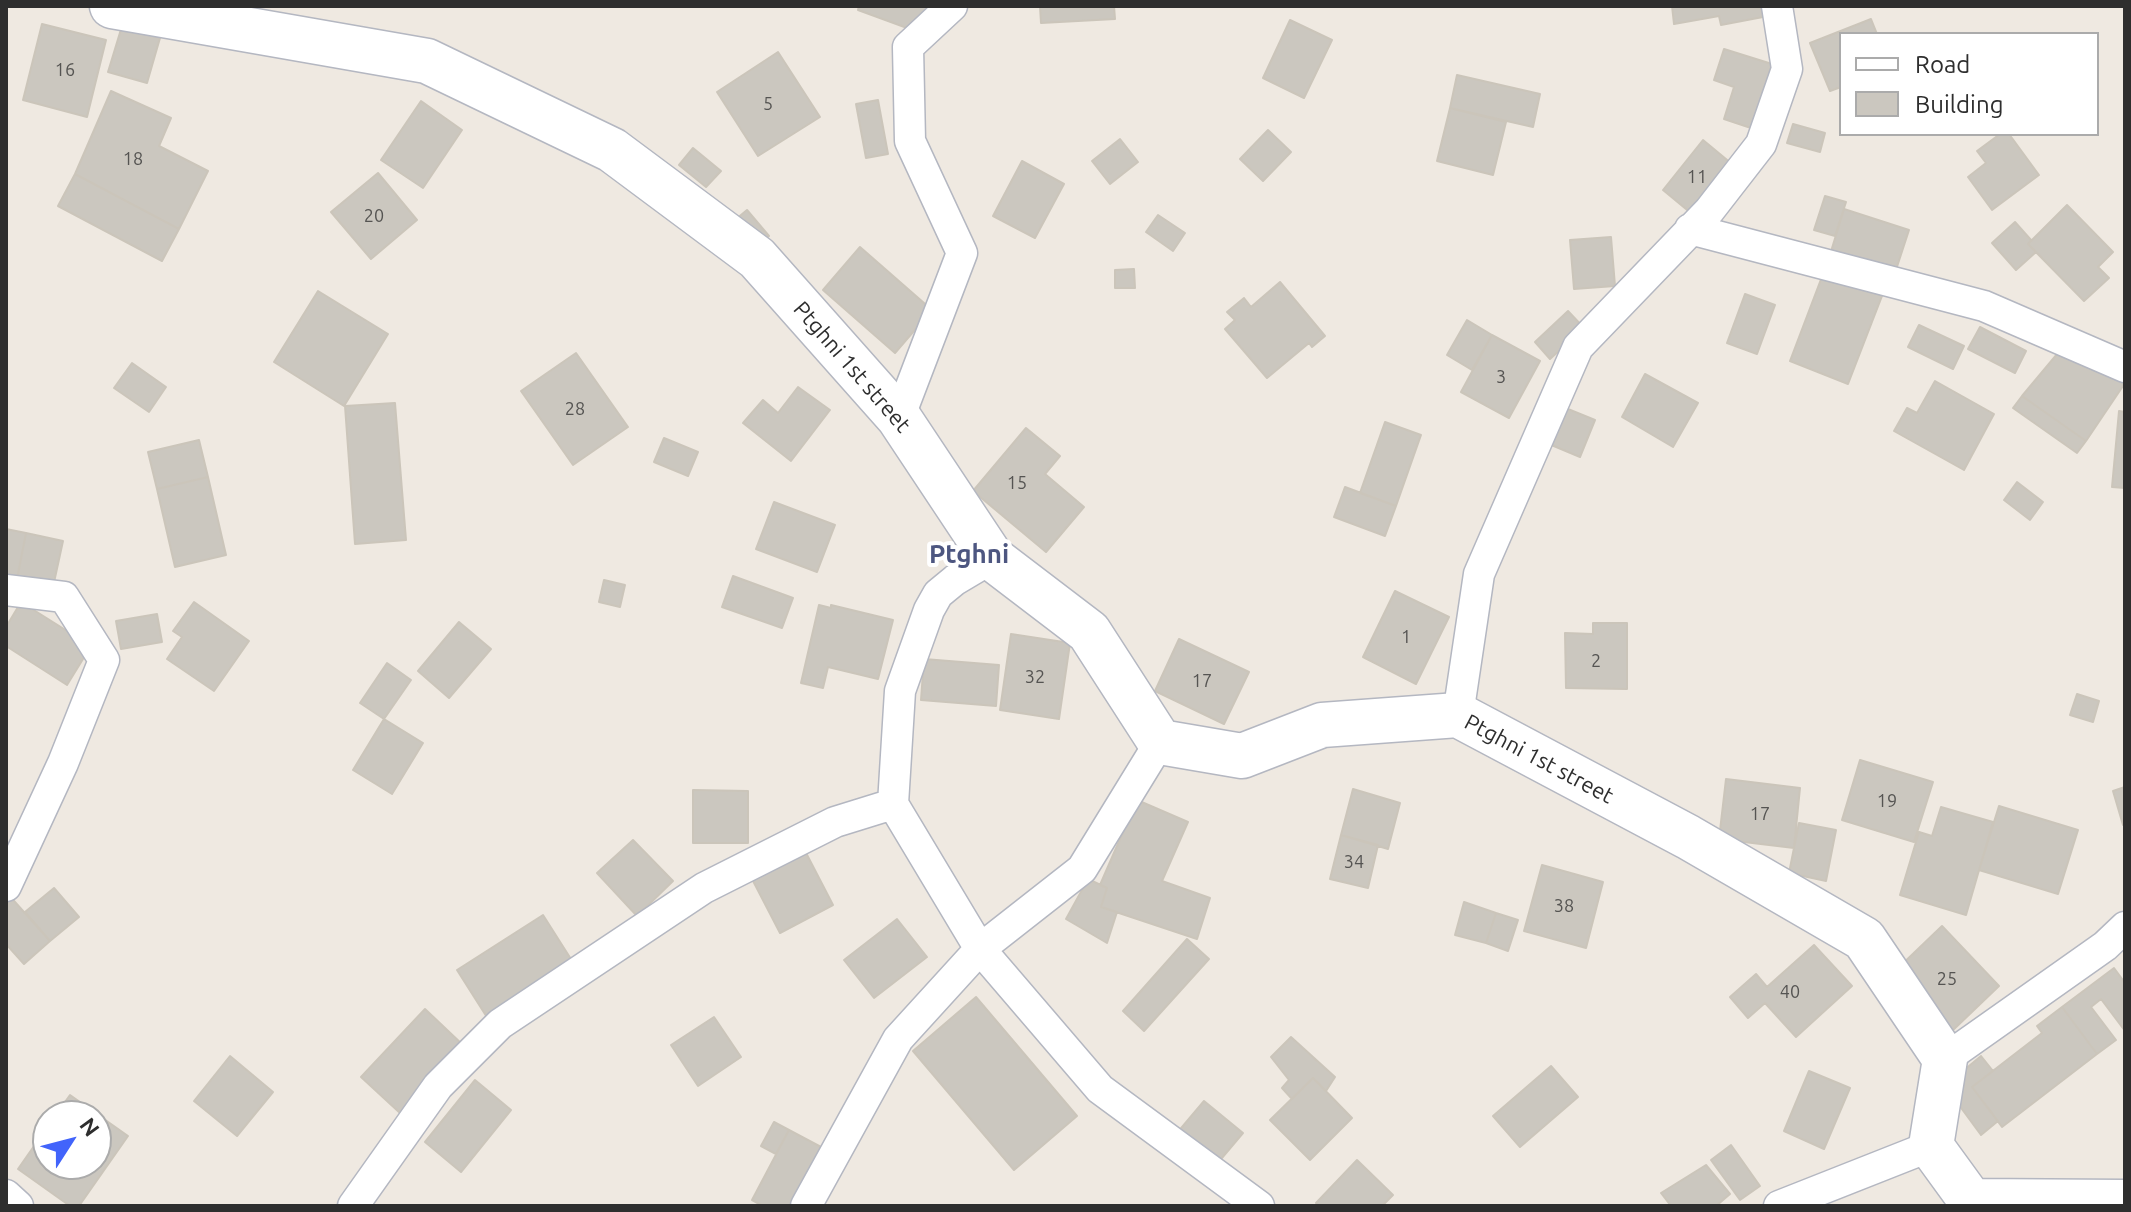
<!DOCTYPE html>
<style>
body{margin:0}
#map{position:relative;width:2131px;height:1212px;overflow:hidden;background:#efe9e1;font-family:Ubuntu,sans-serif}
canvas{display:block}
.frame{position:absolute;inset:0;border:8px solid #2e2e2e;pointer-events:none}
.legend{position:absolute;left:1839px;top:32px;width:260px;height:104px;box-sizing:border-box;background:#fff;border:2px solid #ababab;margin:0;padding:10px 14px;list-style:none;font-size:24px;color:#2e2e2e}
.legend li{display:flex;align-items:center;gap:16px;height:40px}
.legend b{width:40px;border:2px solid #ababab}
.north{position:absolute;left:32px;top:1100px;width:80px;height:80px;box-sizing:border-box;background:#fff;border:2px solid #ababab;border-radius:50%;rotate:54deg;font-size:22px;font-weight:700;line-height:32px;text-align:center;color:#2e2e2e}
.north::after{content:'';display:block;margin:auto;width:28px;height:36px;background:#4264fb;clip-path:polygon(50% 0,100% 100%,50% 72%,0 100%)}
</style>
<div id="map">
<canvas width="2131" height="1212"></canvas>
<div class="frame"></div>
<ul class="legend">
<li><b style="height:10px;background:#fff"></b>Road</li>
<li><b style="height:22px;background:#cbc7bf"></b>Building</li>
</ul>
<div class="north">N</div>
</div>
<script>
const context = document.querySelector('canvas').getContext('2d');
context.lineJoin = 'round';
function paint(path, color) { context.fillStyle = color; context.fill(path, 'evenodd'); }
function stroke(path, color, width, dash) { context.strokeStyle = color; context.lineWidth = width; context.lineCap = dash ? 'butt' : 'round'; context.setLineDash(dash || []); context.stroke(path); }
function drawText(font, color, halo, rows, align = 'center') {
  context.font = font + ' Ubuntu,sans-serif'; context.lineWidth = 8; context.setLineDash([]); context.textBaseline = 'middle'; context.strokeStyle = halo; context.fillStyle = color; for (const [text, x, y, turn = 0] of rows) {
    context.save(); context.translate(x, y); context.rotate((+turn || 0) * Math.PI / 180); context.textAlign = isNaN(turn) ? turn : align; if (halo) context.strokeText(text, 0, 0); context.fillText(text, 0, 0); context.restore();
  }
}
const building = new Path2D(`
 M859 6H927L918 32 858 10Z
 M1040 6H1114L1115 19 1041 23Z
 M1672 6H1761L1763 17 1721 25 1719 16 1674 24Z
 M1871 19 1877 34H1841V87L1830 91 1810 43Z
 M1290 20 1332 40 1304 98 1263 78Z
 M42 24 106 40 87 117 23 100Z
 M122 26 160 38 147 83 108 72Z
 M1724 49 1772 64 1751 128 1724 119 1734 87 1714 80Z
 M778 52 820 117 758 156 717 92Z
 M1457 75 1540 94 1533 127 1450 108Z
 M111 91 171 118 159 146 208 171 179 229 75 174Z
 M878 100 888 154 866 158 856 104Z
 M421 101 462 130 423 188 381 160Z
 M1450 108 1506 122 1493 175 1437 161Z
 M1793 124 1825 133 1820 152 1787 143Z
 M1268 130 1291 152 1263 181 1240 159Z
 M2000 134H2009L2039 175 1992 210 1968 177 1986 163 1977 151Z
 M1120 139 1138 162 1110 184 1092 161Z
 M1703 140 1732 164 1692 214 1663 190Z
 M693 148 721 171 706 187 679 165Z
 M1022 161 1064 184 1035 238 993 216Z
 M378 173 417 220 371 259 331 212Z
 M75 174 179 229 162 261 58 206Z
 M1825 196 1846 202 1835 236 1814 230Z
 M2067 205 2113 252 2098 267 2109 278 2084 301 2028 244Z
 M1844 209 1909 230 1893 279 1829 258Z
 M747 210 769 236 757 246 735 220Z
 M1158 215 1185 233 1173 251 1146 232Z
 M2015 222 2031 240 2028 244 2036 252 2016 270 1992 243Z
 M1611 237 1615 286 1574 289 1570 240Z
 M860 247 932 310 895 353 823 290Z
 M1134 269 1135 288H1115V270Z
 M1823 274 1882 296 1848 384 1790 361Z
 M1280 282 1325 336 1312 347 1309 343 1267 378 1225 329 1235 320 1227 312 1244 298 1251 307Z
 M318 291 388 334 344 406 274 362Z
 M1745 294 1775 305 1757 354 1727 343Z
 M1568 311 1584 328 1550 359 1535 342Z
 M1467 320 1492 335 1472 370 1447 355Z
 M1919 325 1964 346 1953 369 1908 347Z
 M1980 327 2026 351 2015 373 1968 349Z
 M1492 335 1540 361 1509 418 1461 392Z
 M2063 347 2125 383 2086 441 2022 396Z
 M576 353 628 427 573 465 521 391Z
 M132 363 166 387 149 412 114 388Z
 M1645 374 1698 403 1673 447 1622 417Z
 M1935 381 1994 414 1964 470 1894 431 1907 408 1917 413Z
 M798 387 830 410 791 461 743 423 763 400 778 413Z
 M2022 396 2086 441 2077 453 2013 408Z
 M395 403 406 540 355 544 345 406Z
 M1563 407 1595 420 1580 457 1549 444Z
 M2119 411 2125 412V488L2112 487Z
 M1385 422 1421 435 1396 506 1360 493Z
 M1026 428 1060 456 1045 474 1084 507 1046 552 973 491Z
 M664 438 698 452 688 476 654 462Z
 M199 440 208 477 157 489 148 452Z
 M208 477 226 555 175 567 157 489Z
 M2017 482 2043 502 2030 520 2004 500Z
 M1345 487 1396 506 1385 536 1334 517Z
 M774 502 835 525 817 572 756 549Z
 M6 529 26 533 17 579 6 577Z
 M26 533 63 541 53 587 17 579Z
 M733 576 793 598 782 628 722 607Z
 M604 580 625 585 620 607 599 602Z
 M1395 591 1449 617 1416 684 1363 657Z
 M21 602 91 646 67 685 6 646V627Z
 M194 602 249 641 214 691 167 659 182 637 173 631Z
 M819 605 831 608V605L893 620 878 679 828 667 823 688 801 683Z
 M157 614 162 642 121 649 116 621Z
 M459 622 491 649 449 698 418 671Z
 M1593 623H1627V689L1566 688 1565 633 1593 634Z
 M1011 634 1070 643 1059 719 1000 710Z
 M1179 639 1249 672 1224 724 1155 691Z
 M924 659 999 665 996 706 921 700Z
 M387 663 411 680 384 719 360 703Z
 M2077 694 2099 701 2093 722 2070 715Z
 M384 719 423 743 392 794 353 770Z
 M1860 760 1933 782 1914 842 1842 820Z
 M1726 779 1800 788 1794 848 1719 839Z
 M2125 787V825H2123L2113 791Z
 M1353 789 1400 803 1388 849 1341 835Z
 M693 790 748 791V843H693Z
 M1137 800 1188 822 1162 881 1210 898 1197 939 1101 907 1107 888 1100 885Z
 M1999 806 2078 830 2058 894 1979 870Z
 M1941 807 1993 822 1966 915 1900 895 1919 832 1932 836Z
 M1799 823 1836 830 1826 881 1789 873Z
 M1341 835 1378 845 1368 888 1330 879Z
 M633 840 673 881 637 916 597 873Z
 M804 849 833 905 780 933 751 877Z
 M1542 865 1603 882 1586 948 1524 931Z
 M1088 879 1107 888 1101 907 1117 912 1107 943 1066 919Z
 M54 888 79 917 50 941 25 912Z
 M6 892 50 941 24 964 6 944Z
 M1464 902 1496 913 1486 943 1455 935Z
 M1496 913 1518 920 1508 951 1486 943Z
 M543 915 576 967 490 1022 457 970Z
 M897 919 927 957 874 998 844 960Z
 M1942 926 1999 986 1951 1032 1894 972Z
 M1187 939 1209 959 1144 1031 1123 1011Z
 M1814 945 1852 986 1796 1037 1765 1003 1748 1018 1730 997 1756 974 1767 987Z
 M2114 968 2125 983V1031L2101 999 2091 1007 2116 1040 2097 1054 2062 1007Z
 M976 997 1077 1116 1014 1170 913 1051Z
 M2062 1007 2097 1054 2002 1127 1972 1087 2042 1033 2037 1026Z
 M425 1009 464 1046 400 1113 361 1077Z
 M714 1017 741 1057 698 1086 671 1045Z
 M1291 1037 1335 1077 1326 1091 1313 1078 1292 1099 1282 1088 1289 1080 1271 1057Z
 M230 1056 273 1092 237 1136 194 1101Z
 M1981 1056 1993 1071 1972 1087 1998 1121 1981 1135 1945 1086Z
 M1551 1066 1578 1097 1520 1147 1493 1116Z
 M1809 1071 1850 1088 1824 1149 1784 1131Z
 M1313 1078 1352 1118 1310 1160 1270 1120Z
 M475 1080 511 1110 461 1172 425 1142Z
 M70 1095 128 1136 79 1206H70L18 1169 48 1126V1164H96V1116H55Z
 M1204 1101 1243 1133 1216 1165 1177 1133Z
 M774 1122 789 1130 776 1154 761 1146Z
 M789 1130 821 1147 790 1206H763L752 1200Z
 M1731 1145 1760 1186 1740 1200 1711 1160Z
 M1357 1160 1393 1195 1382 1206H1319L1316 1203Z
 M1706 1165 1730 1194 1716 1206H1671L1661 1193Z`);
const street = new Path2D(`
 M1690 229 1984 306 2125 367
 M899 418 962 253 910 141 908 47 952 6
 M992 558 955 580 938 594 929 610 900 691 893 804 980 949 1100 1089 1259 1206
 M6 590 64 597 104 660 63 763 6 886
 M1458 715 1479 574 1578 347 1709 211 1761 144 1787 69 1777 6
 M1945 1059 2105 946 2125 927
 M6 1195 18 1206
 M353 1206 438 1086 500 1024 704 888 835 822 893 804
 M806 1206 898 1039 980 949 1082 869 1160 742
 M1779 1206 1931 1146`);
const secondary = new Path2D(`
 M112 6 427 61 612 150 757 258 899 418 992 558 1089 632 1160 742 1242 756 1322 725 1458 715 1688 837 1864 939 1945 1059 1931 1146 1971 1201 2125 1202`);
const numberNames = [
 ["16",65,70],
 ["5",768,104],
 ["18",133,159],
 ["11",1697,177],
 ["20",374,216],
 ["3",1501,377],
 ["28",575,409],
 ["15",1017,483],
 ["1",1406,637],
 ["2",1596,661],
 ["32",1035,677],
 ["17",1202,681],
 ["19",1887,801],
 ["17",1760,814],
 ["34",1354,862],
 ["38",1564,906],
 ["25",1947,979],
 ["40",1790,992]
];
const streetNames = [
 ["Ptghni 1st street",852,367,49],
 ["Ptghni 1st street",1539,759,28]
];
const quarterNames = [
 ["Ptghni",969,554]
];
paint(building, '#cbc7bf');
stroke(building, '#cbc5ba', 2);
stroke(street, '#b4b7c1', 33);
stroke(secondary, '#b4b7c1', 47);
stroke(street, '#fff', 30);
stroke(secondary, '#fff', 44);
drawText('18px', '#555452', null, numberNames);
drawText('22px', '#2e2e2e', '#fff', streetNames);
drawText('bold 26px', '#4d5680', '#fff', quarterNames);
</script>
